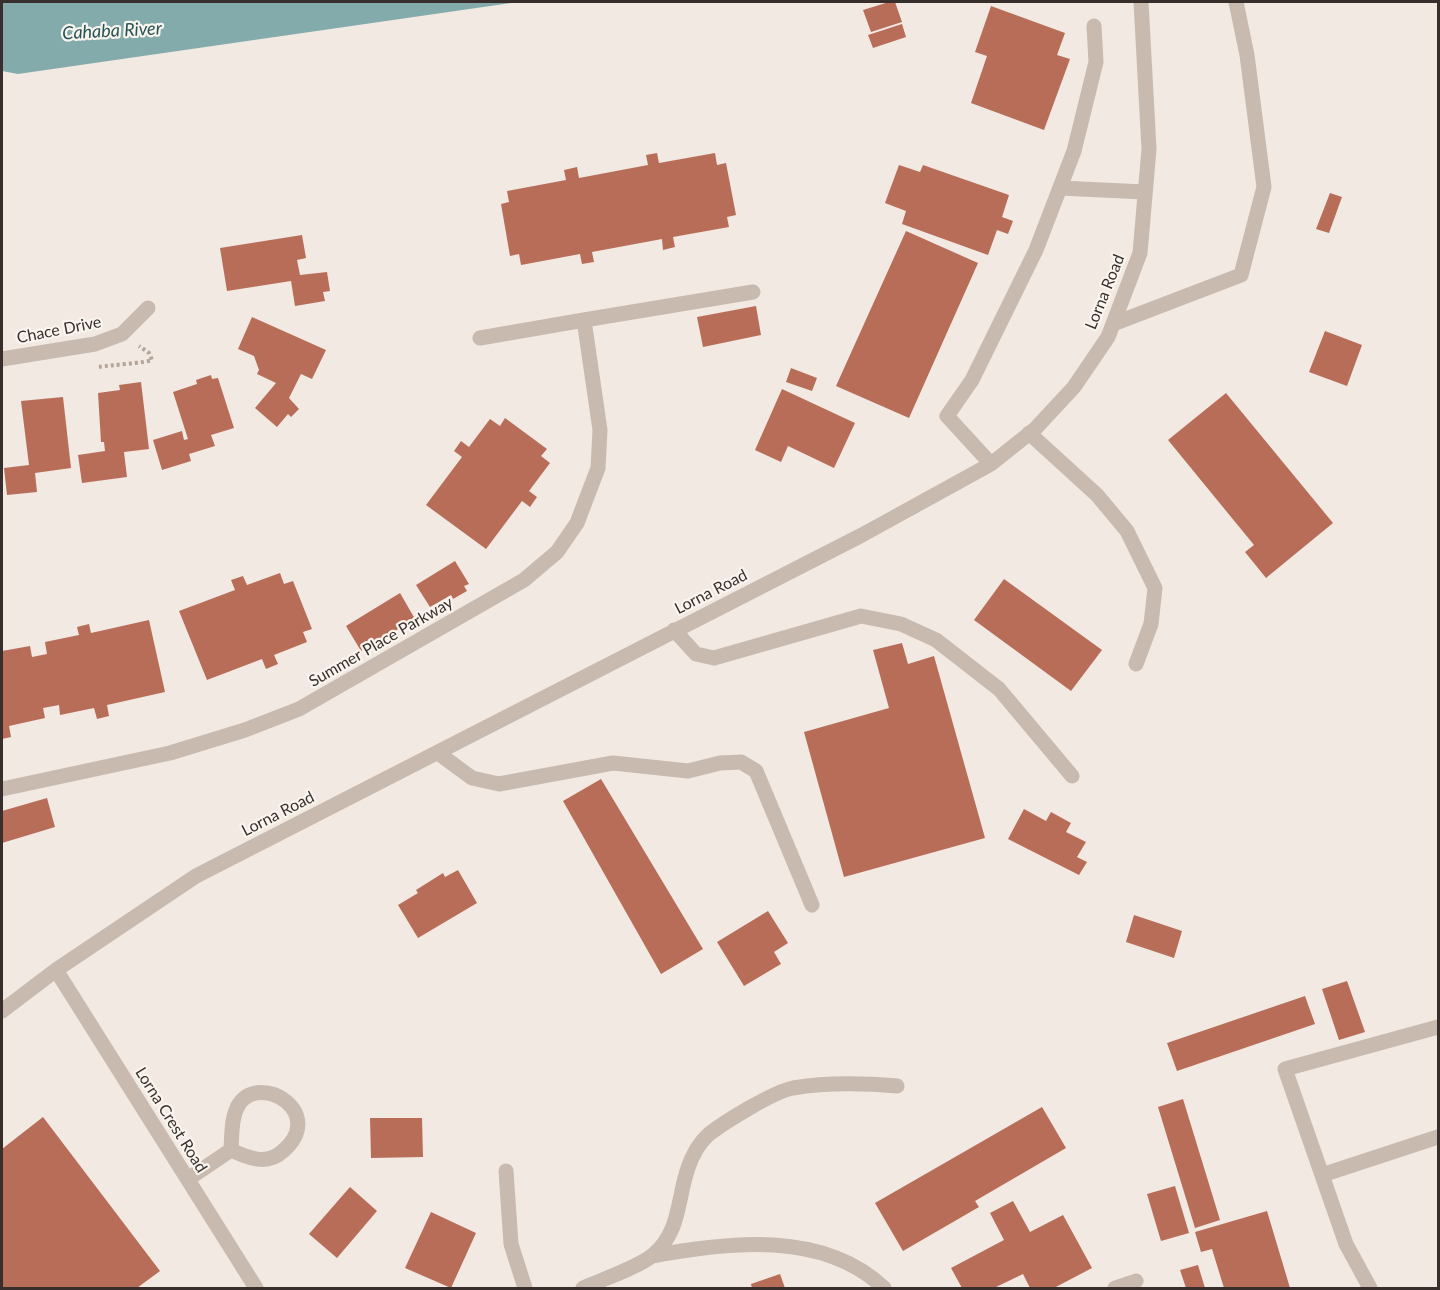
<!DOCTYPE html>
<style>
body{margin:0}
#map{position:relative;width:1440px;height:1290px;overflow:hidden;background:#f1e9e2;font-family:Lato,sans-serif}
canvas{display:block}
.frame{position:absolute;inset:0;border:3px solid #382f2c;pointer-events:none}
</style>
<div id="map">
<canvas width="1440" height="1290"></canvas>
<div class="frame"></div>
</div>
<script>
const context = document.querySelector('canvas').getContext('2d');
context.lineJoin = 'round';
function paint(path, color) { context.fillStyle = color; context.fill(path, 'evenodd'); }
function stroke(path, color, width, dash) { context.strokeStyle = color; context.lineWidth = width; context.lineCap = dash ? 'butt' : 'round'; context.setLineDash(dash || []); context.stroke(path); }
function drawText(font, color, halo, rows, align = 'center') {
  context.font = font + ' Lato,sans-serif'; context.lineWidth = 4.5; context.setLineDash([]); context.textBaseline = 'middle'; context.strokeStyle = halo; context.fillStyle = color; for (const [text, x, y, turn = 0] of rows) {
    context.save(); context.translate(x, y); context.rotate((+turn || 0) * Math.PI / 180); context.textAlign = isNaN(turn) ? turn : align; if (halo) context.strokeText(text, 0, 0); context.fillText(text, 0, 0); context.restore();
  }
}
const water = new Path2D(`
 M2 2H518L18 74 2 71Z`);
const building = new Path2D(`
 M889 2H895L902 22 871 32 863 10Z
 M991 6 1065 33 1057 55 1070 59 1044 130 971 103 987 56 975 52Z
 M902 24 906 37 873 48 868 35Z
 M657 153 659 163 715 153 717 165 726 163 736 215 727 217 729 227 673 237 675 247 663 250 662 239 592 252 594 262 582 264 580 254 521 265 519 254 510 256 501 204 509 202 507 191 566 180 564 170 577 167 579 178 648 165 646 155Z
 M899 165 920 172 923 165 1009 195 1002 217 1013 221 1008 234 997 230 988 255 902 224 906 211 885 203Z
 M1330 193 1342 197 1329 233 1316 229Z
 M906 231 978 263 909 418 836 386Z
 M302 235 306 258 297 260 300 275 327 272 330 291 323 292 325 301 295 306 291 281 227 291 220 248Z
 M756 306 761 335 703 347 697 317Z
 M252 317 326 350 312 379 301 374 289 398 299 409 291 417 288 414 277 427 255 408 276 383 257 374 259 370 254 356 238 349Z
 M1325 331 1362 345 1347 386 1309 372Z
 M791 368 817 378 812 391 786 382Z
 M211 375 212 379 218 378 234 428 211 435 215 446 189 454 191 461 162 470 153 440 182 431 184 440 188 439 173 392 197 384 196 380Z
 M141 382 149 449 124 452 127 477 82 483 78 455 105 451 104 442H101L98 393 120 390 119 385Z
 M782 389 855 423 834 468 788 446 781 462 755 450Z
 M1226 393 1333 523 1266 578 1245 552 1254 545 1168 440Z
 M63 397 71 468 35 473 37 492 7 495 4 468 29 465 21 401Z
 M505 418 547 449 541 456 550 463 529 491 537 497 530 507 522 501 486 549 426 505 462 457 454 451 461 441 469 447 490 419 500 426Z
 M455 561 469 584 464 586 467 591 453 599 451 595 430 607 416 585Z
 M280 573 284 584 293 581 312 629 303 632 307 642 274 655 278 664 266 669 262 659 207 680 179 611 235 590 231 580 243 576 247 585Z
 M1004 579 1102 650 1071 691 974 620Z
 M400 593 415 619 361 651 346 626Z
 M149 620 165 692 107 705 109 716 97 719 94 708 60 715 59 705 43 708 45 718 9 726 11 737 2 739V651L30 646 32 657 47 654 45 642 79 635 77 627 89 624 91 633Z
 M902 643 908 664 934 656 985 838 844 877 804 732 889 708 873 650Z
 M601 779 703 949 661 974 563 801Z
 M47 798 55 827 2 843V811Z
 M1024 809 1046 821 1051 812 1071 823 1066 832 1086 842 1077 857 1087 862 1079 875 1008 839Z
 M458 870 477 903 418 938 398 905 418 893 416 890 443 873 445 877Z
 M768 911 788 943 774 952 781 964 744 986 717 942Z
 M1134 915 1182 931 1174 958 1126 942Z
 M1347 981 1365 1032 1339 1040 1322 989Z
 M1305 996 1315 1024 1177 1071 1167 1043Z
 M1183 1099 1220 1220 1195 1228 1158 1107Z
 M1042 1107 1066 1148 975 1201 979 1207 903 1251 875 1203Z
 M43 1117 160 1271 137 1288H2V1149Z
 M370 1118H422L423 1157 371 1158Z
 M1175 1186 1189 1233 1161 1241 1147 1194Z
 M350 1187 377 1211 337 1258 309 1234Z
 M1013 1201 1030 1232 1063 1215 1092 1268 1054 1288H1030L1023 1274 994 1288H962L951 1268 1004 1240 990 1213Z
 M1267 1211 1290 1288H1224L1212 1249 1201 1252 1195 1232Z
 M431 1212 476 1233 451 1288 405 1268Z
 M1198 1265 1205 1288H1186L1180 1270Z
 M780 1274 785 1288H752L751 1284Z`);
const path = new Path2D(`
 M99 367C109 365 146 363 152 360L149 353 139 346`);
const minor = new Path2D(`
 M1060 188 1145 192
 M584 320 753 292
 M1113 324 1241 275 1264 187 1247 55 1236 2
 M2 359 95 344 122 334 148 308
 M1029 433 1097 495 1127 531 1155 588 1151 624 1136 664
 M991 464 947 416 972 380 1036 250 1074 151 1096 62 1094 26
 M674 630 696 654 714 658 861 616 901 624 936 640 999 689 1072 776
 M438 753 472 778 499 784 613 763 688 771 720 763 741 762 756 771 812 905
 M2 789 170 753 245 730 299 709 524 580 557 552 577 523 598 468 600 430 584 320 480 338
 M56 970 256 1288
 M2 1011 56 970 196 876 862 535 991 464 1035 429 1074 387 1108 337 1140 253 1149 149 1141 2
 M506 1171 511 1244 525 1288
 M1322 1175 1438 1137
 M188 1179 231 1150C232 1135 231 1117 239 1104 261 1072 327 1113 283 1151 267 1166 248 1158 231 1150
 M652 1256C728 1242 823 1230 884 1288
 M583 1288C601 1280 639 1267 653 1255 681 1231 677 1199 688 1168 692 1156 699 1143 709 1134 726 1121 773 1092 793 1088 828 1082 862 1083 897 1086
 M1115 1288 1136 1281
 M1370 1288 1346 1244 1285 1069 1438 1027`);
const streetNames = [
 ["Lorna Road",1105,292,-68],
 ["Chace Drive",59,330,-11],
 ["Lorna Road",711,592,-27],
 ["Summer Place Parkway",381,642,-30],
 ["Lorna Road",278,814,-27],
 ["Lorna Crest Road",171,1120,58]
];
const waterNames = [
 ["Cahaba River",112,31,-3]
];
paint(water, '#84abab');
paint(building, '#b86d59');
stroke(path, '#b4a499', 4, [3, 3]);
stroke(minor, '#c8baaf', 15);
drawText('16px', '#382f2c', '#f9f4ee', streetNames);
drawText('italic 18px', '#265355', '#f9f4ee', waterNames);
</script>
